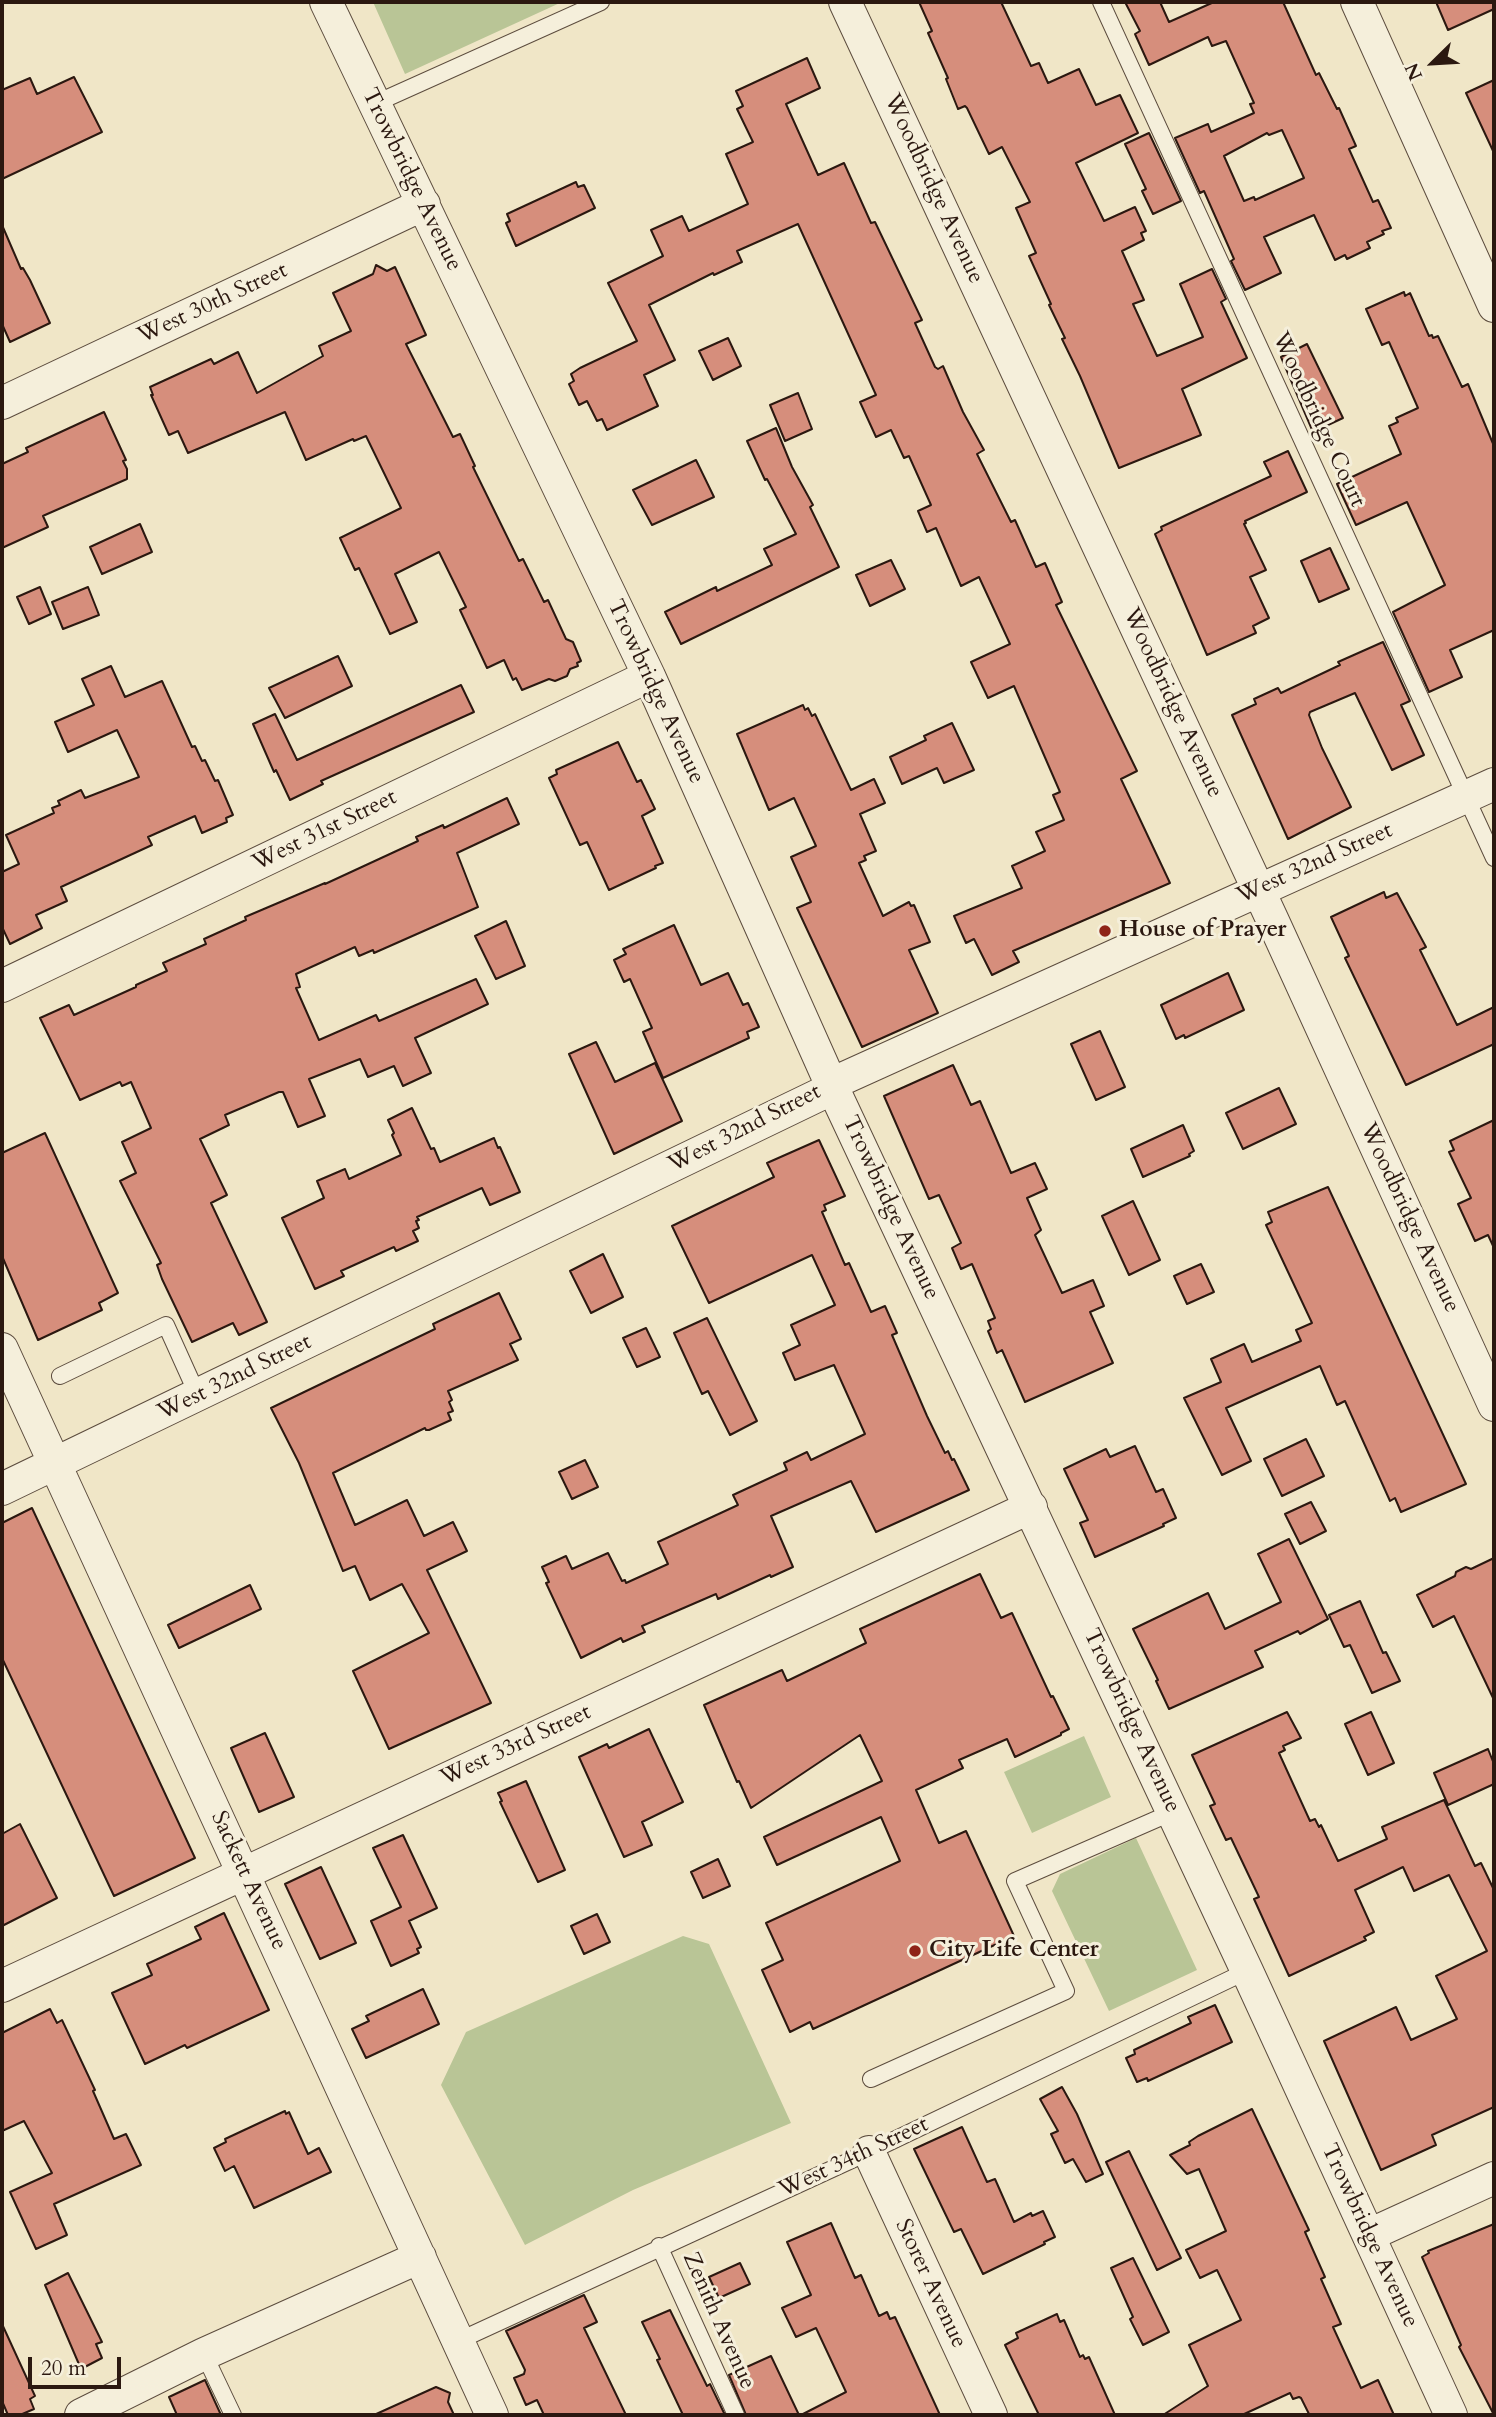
<!DOCTYPE html>
<style>
body{margin:0}
#map{position:relative;width:1496px;height:2417px;overflow:hidden;background:#f0e6c7;font-family:Cardo,serif}
canvas{display:block}
.frame{position:absolute;inset:0;border:4px solid #2b1810;pointer-events:none}
.north{position:absolute;left:1398px;top:28px;width:70px;height:70px;-webkit-text-stroke:5px #f5efdb;paint-order:stroke;rotate:246deg;font-size:19px;font-weight:700;line-height:28px;text-align:center;color:#2b1810}
.north::after{content:'';display:block;margin:auto;width:24px;height:32px;background:#2b1810;clip-path:polygon(50% 0,100% 100%,50% 72%,0 100%)}
.scale{position:absolute;left:28px;top:2357px;width:93px;height:32px;box-sizing:border-box;border:4px solid #2b1810;border-top:0;padding-left:9px;font-size:21px;line-height:24px;white-space:nowrap;color:#2b1810;-webkit-text-stroke:5px #f5efdb;paint-order:stroke}
</style>
<div id="map">
<canvas width="1496" height="2417"></canvas>
<div class="frame"></div>
<div class="north">N</div>
<div class="scale">20 m</div>
</div>
<script>
const context = document.querySelector('canvas').getContext('2d');
context.lineJoin = 'round';
function paint(path, color) { context.fillStyle = color; context.fill(path, 'evenodd'); }
function stroke(path, color, width, dash) { context.strokeStyle = color; context.lineWidth = width; context.lineCap = dash ? 'butt' : 'round'; context.setLineDash(dash || []); context.stroke(path); }
function drawText(font, color, halo, rows, align = 'center') {
  context.font = font + ' Cardo,serif'; context.lineWidth = 6; context.setLineDash([]); context.textBaseline = 'middle'; context.strokeStyle = halo; context.fillStyle = color; for (const [text, x, y, turn = 0] of rows) {
    context.save(); context.translate(x, y); context.rotate((+turn || 0) * Math.PI / 180); context.textAlign = isNaN(turn) ? turn : align; if (halo) context.strokeText(text, 0, 0); context.fillText(text, 0, 0); context.restore();
  }
}
const green = new Path2D(`
 M373 2H562L405 74Z
 M1084 1736 1111 1797 1032 1833 1004 1772Z
 M1136 1838 1197 1970 1109 2011 1052 1891 1060 1874Z
 M683 1936 709 1944 791 2123 633 2190 525 2245 441 2085 466 2032Z`);
const building = new Path2D(`
 M919 2H1001L1031 66 1039 63 1048 83 1079 69 1096 105 1120 95 1138 133 1076 163 1104 221 1135 207 1146 231 1141 233 1144 240 1122 251 1144 300 1133 304 1157 356 1203 337 1180 284 1212 269 1226 299 1221 302 1247 358 1182 389 1201 435 1119 468 1080 376 1062 339 1065 338 1049 305 1051 304 1029 256 1036 253 1016 208 1030 202 1002 147 989 154 967 108 965 106 958 109 946 79 948 78 928 33 932 31Z
 M1125 2H1160L1169 22 1214 2H1283L1316 75 1319 73 1337 109 1339 108 1356 146 1349 149 1373 202 1378 200 1391 228 1382 231 1384 234 1367 242 1370 248 1347 259 1345 255 1335 260 1314 215 1264 237 1281 273 1245 290 1231 261 1234 259 1204 191 1200 193 1175 138 1208 124 1211 132 1254 113 1250 104 1254 103 1226 41 1212 46 1208 37 1149 65 1135 34 1140 31ZM1282 130 1304 178 1255 200 1254 197 1244 201 1224 156 1267 133 1269 135Z
 M1436 2H1494V9L1448 30Z
 M807 58 820 88 786 104 818 175 844 163 871 223 875 222 922 320 915 323 935 367 938 369 943 366 963 412 984 450 977 454 1011 522 1015 520 1036 567 1045 563 1062 602 1056 605 1137 771 1121 779 1170 883 1013 951 1019 962 992 975 974 939 966 943 954 916 1022 888 1012 866 1045 851 1036 832 1064 820 1053 795 1060 792 1014 686 988 698 971 662 1010 644 979 577 961 586 936 528 927 532 918 511 931 505 909 456 904 458 891 430 876 437 860 402 876 395 798 224 737 251 742 262 714 275 713 273 649 305 675 360 644 375 658 406 607 430 602 419 597 421 587 401 579 405 569 384 574 381 571 374 580 368 637 341 608 283 663 256 651 230 682 216 689 231 748 204 726 154 753 142 737 109 743 106 736 91Z
 M74 77 102 132 2 179V90L30 78 37 94Z
 M1494 80V153L1466 93Z
 M1149 133 1181 201 1153 214 1142 191 1146 189 1125 144Z
 M576 182 578 187 584 185 595 208 516 246 506 223 510 221 507 214Z
 M2 225 21 269 23 268 30 280 50 323 10 342 2 324Z
 M376 265 387 271 395 267 426 335 406 344 453 437 460 434 475 466 473 467 519 561 523 559 544 602 548 600 566 639 573 642 581 661 577 663 578 666 570 669 567 676 555 681 549 679 522 690 516 678 513 680 504 660 487 668 460 610 466 607 439 552 395 574 417 622 390 634 359 568 355 570 340 538 401 508 366 436 354 441 353 439 306 460 285 412 188 453 178 431 169 435 151 395H153L150 387 211 359 214 364 238 352 257 393 323 356 319 346 351 331 333 293 373 274Z
 M1404 292 1405 296 1410 293 1429 336 1432 335 1433 338 1438 336 1462 387 1468 384 1494 446V630L1450 650 1462 677 1429 692 1393 612 1445 585 1407 502 1356 525 1337 484 1401 454 1389 426 1398 422 1396 418 1418 408 1389 342 1382 345 1366 309Z
 M728 338 741 366 713 380 699 351Z
 M1307 344 1343 418 1313 432 1281 357Z
 M798 393 812 429 785 441 770 405Z
 M104 412 126 460 123 461 127 469V479L45 515 43 516 48 527 2 548V464L28 452 26 448Z
 M776 428 792 467 813 505 810 507 839 567 681 644 665 612 716 587 717 591 772 565 764 549 796 534 767 479 765 480 747 441Z
 M1288 451 1307 492 1245 521 1246 523 1244 524 1266 570 1250 577 1269 618 1253 626 1256 633 1207 655 1155 534 1162 530 1161 527 1271 476 1264 462Z
 M696 460 714 497 652 525 633 490Z
 M140 524 152 552 102 574 90 547Z
 M1330 548 1349 589 1319 602 1301 561Z
 M891 560 905 589 870 606 856 575Z
 M40 587 51 614 29 624 17 597Z
 M88 587 99 615 63 629 52 602Z
 M1383 642 1410 701 1401 705 1424 755 1392 770 1355 693 1310 712 1309 715 1322 748 1351 807 1288 839 1232 715 1256 704 1254 699 1278 688 1281 693 1340 665 1338 662Z
 M338 656 352 686 285 718 269 688Z
 M111 666 125 697 162 681 192 747 195 746 202 761 205 760 215 781 218 780 233 815 226 818 227 822 202 833 195 816 148 837 152 845 61 887 67 901 36 915 42 928 10 944 2 927V872L19 864 6 835 54 813 52 808 60 805 58 801 81 790 85 798 139 777 117 730 68 752 55 722 94 705 82 679Z
 M461 685 474 712 321 781 323 784 290 800 276 770 274 772 253 724 275 714 297 760Z
 M803 705 805 710 808 708 812 716 815 714 851 790 874 779 885 803 860 814 876 851 864 856 866 860 859 863 883 916 909 902 911 906 914 905 930 942 909 950 938 1013 862 1047 797 908 811 902 791 857 816 846 794 798 769 810 737 734Z
 M952 723 974 770 944 783 937 768 902 784 890 757 926 740 924 736Z
 M618 742 637 782 641 780 655 809 642 816 663 863 655 866 656 868 609 890 587 842 580 845 549 778 557 774 556 770Z
 M507 798 519 824 457 853 478 907 374 953 373 950 359 956 355 947 296 974 300 987 296 988 319 1040 376 1015 379 1021 476 979 488 1004 415 1038 431 1073 403 1086 394 1066 368 1077 360 1059 309 1079 325 1116 298 1127 283 1092H279L225 1115 229 1125 200 1139 227 1195 211 1203 267 1322 239 1335 233 1323 192 1342 162 1279 157 1265 161 1263 120 1181 136 1173 122 1142 151 1128 131 1082 122 1086 120 1082 80 1100 40 1018 69 1005 74 1015 136 987V985L167 971 163 963 206 944 204 939 246 920 245 917 325 883V884L418 841 416 837 443 825 444 828Z
 M1384 892 1386 898 1397 893 1426 947 1420 950 1457 1025 1494 1007V1044L1406 1085 1345 958 1349 956 1331 917Z
 M506 921 525 966 496 979 475 936Z
 M674 925 701 985 728 973 743 1005 748 1003 759 1027 747 1032 749 1038 663 1078 643 1032 652 1028 630 979 624 982 614 960 626 954 623 949Z
 M1228 973 1244 1010 1185 1038 1184 1035 1176 1039 1161 1005Z
 M1100 1031 1125 1087 1096 1100 1071 1044Z
 M596 1042 615 1082 655 1063 682 1121 614 1154 569 1054Z
 M953 1065 971 1105 980 1101 1011 1173 1035 1163 1047 1189 1027 1198 1041 1230 1035 1235 1062 1293 1093 1280 1104 1306 1090 1312 1113 1363 1025 1402 1002 1350 997 1353 988 1331 991 1329 988 1321 995 1318 972 1264 961 1269 952 1248 961 1243 939 1195 929 1199 884 1096Z
 M1279 1088 1296 1124 1243 1149 1226 1113Z
 M412 1108 431 1149 434 1148 440 1162 494 1138 498 1148 500 1147 520 1192 490 1205 482 1188 417 1217 419 1220 416 1221 419 1228 413 1231 418 1241 396 1251 394 1247 341 1271 344 1276 315 1289 282 1218 324 1198 317 1181 345 1169 349 1179 401 1155 392 1135 394 1133 388 1120Z
 M1494 1120V1248L1488 1235 1475 1241 1458 1204 1471 1198 1449 1152 1454 1150 1450 1141Z
 M1183 1125 1194 1151 1189 1154 1190 1156 1143 1177 1131 1149Z
 M45 1133 118 1293 99 1303 102 1310 38 1340 2 1256V1153Z
 M819 1140 845 1196 824 1205 826 1210 822 1212 845 1265 849 1263 871 1312 885 1306 897 1333 892 1335 927 1416 945 1453 948 1451 952 1460 954 1459 969 1490 876 1532 851 1481 771 1516 793 1567 771 1577 770 1575 718 1599 716 1594 642 1626 645 1632 623 1642 621 1638 581 1658 546 1583 549 1582 542 1567 566 1556 572 1569 608 1553 622 1581 625 1580 626 1583 668 1564 658 1542 738 1505 733 1495 787 1470 784 1463 807 1452 811 1460 865 1434 834 1365 795 1380 783 1353 800 1345 791 1325 835 1305 812 1255 709 1303 672 1226 774 1177 767 1163Z
 M1328 1187 1466 1484 1401 1512 1395 1498 1390 1501 1345 1401 1337 1405 1320 1366 1226 1408 1251 1461 1222 1475 1184 1398 1221 1382 1211 1359 1244 1344 1252 1362 1301 1341 1296 1330 1312 1323 1266 1225 1272 1222 1268 1212Z
 M1133 1201 1160 1260 1129 1275 1102 1216Z
 M603 1254 623 1297 591 1313 570 1271Z
 M1201 1264 1214 1292 1187 1304 1174 1276Z
 M499 1293 521 1339 510 1344 518 1360 448 1391 452 1400 449 1402 453 1411 448 1413 451 1420 429 1430H426L425 1428 333 1473 355 1525 407 1500 424 1536 453 1522 467 1551 427 1570 491 1703 389 1749 353 1671 429 1633 402 1584 370 1600 355 1566 343 1571 299 1463 271 1408 435 1329 433 1324Z
 M707 1318 757 1421 730 1435 708 1391 702 1394 674 1333Z
 M646 1328 660 1357 637 1367 623 1338Z
 M1306 1439 1324 1476 1282 1496 1264 1459Z
 M1135 1446 1156 1492 1163 1489 1176 1518 1163 1524 1164 1526 1095 1557 1080 1523 1088 1520 1064 1469 1106 1449 1110 1457Z
 M585 1460 598 1487 572 1499 559 1472Z
 M1311 1502 1326 1531 1300 1544 1285 1514Z
 M32 1508 195 1858 114 1896 2 1658V1523Z
 M1289 1539 1328 1619 1300 1634 1298 1631 1255 1651 1263 1667 1169 1709 1156 1681 1158 1680 1133 1629 1208 1593 1225 1629 1281 1602 1258 1554Z
 M1494 1558V1700L1454 1616 1433 1627 1417 1595 1455 1576 1456 1572 1466 1567 1471 1569Z
 M980 1574 1001 1618 1012 1613 1051 1697 1053 1696 1069 1729 1061 1733V1735L1015 1757 1007 1739 959 1760 963 1768 916 1790 939 1843 966 1831 1014 1936 813 2029 810 2022 790 2032 762 1970 783 1960 766 1923 900 1861 881 1817 777 1865 764 1837 882 1781 860 1735 751 1808 739 1781 737 1782 704 1705 782 1670 787 1681 866 1643 860 1629Z
 M250 1585 261 1609 179 1648 168 1625Z
 M1360 1601 1383 1653 1386 1652 1400 1681 1372 1693 1350 1645 1344 1647 1329 1615Z
 M1287 1712 1301 1738 1283 1746 1285 1750 1279 1753 1310 1821 1315 1819 1319 1827 1321 1825 1338 1861 1387 1839 1382 1827 1444 1800 1475 1866 1481 1863 1494 1890V2107L1432 2135 1436 2145 1381 2170 1324 2041 1396 2007 1411 2040 1457 2019 1436 1976 1487 1951 1449 1875 1414 1891 1403 1867 1355 1890 1374 1932 1364 1937 1366 1940 1289 1976 1254 1899 1259 1897 1231 1838 1226 1840 1210 1806 1215 1804 1192 1755Z
 M1371 1712 1394 1763 1368 1775 1345 1724Z
 M649 1729 683 1802 642 1822 652 1845 624 1857 579 1757 607 1744 609 1748Z
 M265 1733 294 1797 259 1812 231 1748Z
 M1488 1749 1494 1764V1784L1448 1805 1434 1773Z
 M526 1781 565 1870 538 1882 500 1802 502 1801 498 1793Z
 M20 1824 57 1898 2 1926V1834Z
 M403 1835 437 1908 409 1921 421 1947 417 1949 419 1953 391 1966 371 1921 401 1907 373 1848Z
 M718 1859 730 1886 703 1898 691 1872Z
 M321 1867 356 1943 320 1959 285 1884Z
 M224 1913 269 2010 187 2048 185 2045 145 2064 112 1993 152 1975 147 1964 201 1939 195 1927Z
 M597 1914 610 1942 584 1954 571 1926Z
 M423 1989 439 2024 366 2058 352 2029 369 2021 366 2016Z
 M1215 2005 1232 2042 1148 2081 1147 2078 1137 2082 1126 2058 1135 2054 1134 2050 1191 2023 1188 2017Z
 M50 2009 57 2023 62 2020 95 2090 93 2091 114 2139 126 2134 141 2165 54 2204 67 2235 36 2249 10 2192 52 2173 24 2121 2 2131V2033Z
 M1062 2087 1077 2114 1103 2174 1086 2182 1073 2159 1065 2163 1051 2134 1058 2131 1040 2099Z
 M1252 2109 1309 2230 1305 2232 1325 2277 1321 2279 1341 2324 1333 2327 1361 2388 1378 2380 1394 2415H1305L1309 2414 1301 2398 1299 2397 1293 2399 1290 2393 1242 2415H1163L1208 2386 1189 2345 1241 2320 1217 2270 1200 2278 1186 2250 1226 2231 1199 2169 1187 2174 1170 2155 1190 2145 1189 2142 1198 2136Z
 M285 2111 286 2114 289 2112 308 2154 319 2148 331 2172 254 2208 234 2166 225 2171 214 2148 226 2142 225 2139Z
 M962 2127 987 2182 995 2179 1014 2222 1031 2213 1032 2216 1043 2211 1055 2237 1044 2242 1045 2244 983 2274 961 2229 954 2232 914 2149Z
 M1129 2151 1181 2258 1157 2270 1106 2162Z
 M831 2223 855 2278 861 2275 879 2316 887 2312 890 2319 895 2317 940 2415H801L846 2392 816 2328 796 2337 782 2308 811 2295 787 2242Z
 M1494 2224V2415L1459 2347 1461 2345 1422 2257 1429 2253 1428 2251Z
 M1133 2258 1169 2332 1143 2345 1130 2319 1133 2317 1111 2268Z
 M740 2263 750 2284 719 2298 709 2277Z
 M68 2273 102 2342 96 2344 102 2358 81 2369 45 2285Z
 M584 2295 597 2322 584 2328 626 2415H544L537 2400 526 2405 514 2378 524 2374 525 2370 506 2331Z
 M670 2310 707 2386 710 2384 725 2415H683L657 2360 660 2359 642 2322Z
 M1057 2314 1060 2322 1064 2320 1080 2357 1083 2355 1085 2359 1089 2357 1115 2415H1039L1005 2345 1018 2338 1016 2333Z
 M2 2324 35 2396 30 2399 34 2409 20 2415H8L2 2401Z
 M771 2356 799 2415H746L729 2375Z
 M205 2380 221 2415H177L169 2397Z
 M436 2387 450 2393 448 2402 454 2415H374Z`);
const lane = new Path2D(`
 M1101 2 1494 858
 M374 104 601 2
 M60 1376 166 1325 198 1396
 M871 2079 1066 1991 1015 1881 1173 1812
 M659 2246 736 2415
 M458 2341 869 2152 1247 1971
 M204 2354 233 2415`);
const street = new Path2D(`
 M326 2 649 676 831 1084 1247 1971 1451 2415
 M845 2 1272 919 1494 1405
 M1357 2 1494 306
 M2 403 424 204
 M2 986 649 676
 M2 1349 492 2415
 M2 1489 825 1092 831 1084 1494 784
 M2 1986 1031 1507
 M869 2152 991 2415
 M1369 2235 1494 2178
 M81 2415 204 2354 420 2257`);
const markers = [
 [1105,931,7,"#8f2418"],
 [915,1951,7,"#8f2418"]
];
const streetNames = [
 ["Trowbridge Avenue",411,180,64],
 ["Woodbridge Avenue",933,189,65],
 ["West 30th Street",213,304,-25],
 ["Woodbridge Court",1318,420,65],
 ["Trowbridge Avenue",655,692,65],
 ["Woodbridge Avenue",1172,703,65],
 ["West 31st Street",325,831,-26],
 ["West 32nd Street",1315,864,-24],
 ["West 32nd Street",745,1129,-27],
 ["Trowbridge Avenue",890,1208,65],
 ["Woodbridge Avenue",1409,1218,65],
 ["West 32nd Street",235,1378,-26],
 ["Trowbridge Avenue",1131,1721,65],
 ["West 33rd Street",516,1746,-25],
 ["Sackett Avenue",248,1881,65],
 ["West 34th Street",854,2158,-25],
 ["Trowbridge Avenue",1369,2236,65],
 ["Storer Avenue",930,2284,65],
 ["Zenith Avenue",718,2321,66]
];
const poiNames = [
 ["House of Prayer",1119,931],
 ["City Life Center",929,1951]
];
paint(green, '#b9c596');
paint(building, '#d68e7c');
stroke(building, '#2b1810', 2);
stroke(lane, '#5c4c3e', 18);
stroke(street, '#5c4c3e', 34);
stroke(lane, '#f5efdb', 16);
stroke(street, '#f5efdb', 32);
for (const [x, y, r, color] of markers) { const dot = new Path2D(); dot.arc(x, y, r, 0, 2 * Math.PI); context.fillStyle = color; context.fill(dot); stroke(dot, '#f5efdb', 2.5); }
drawText('23px', '#2b1810', '#f5efdb', streetNames);
drawText('bold 23px', '#2b1810', '#f5efdb', poiNames, 'left');
</script>
